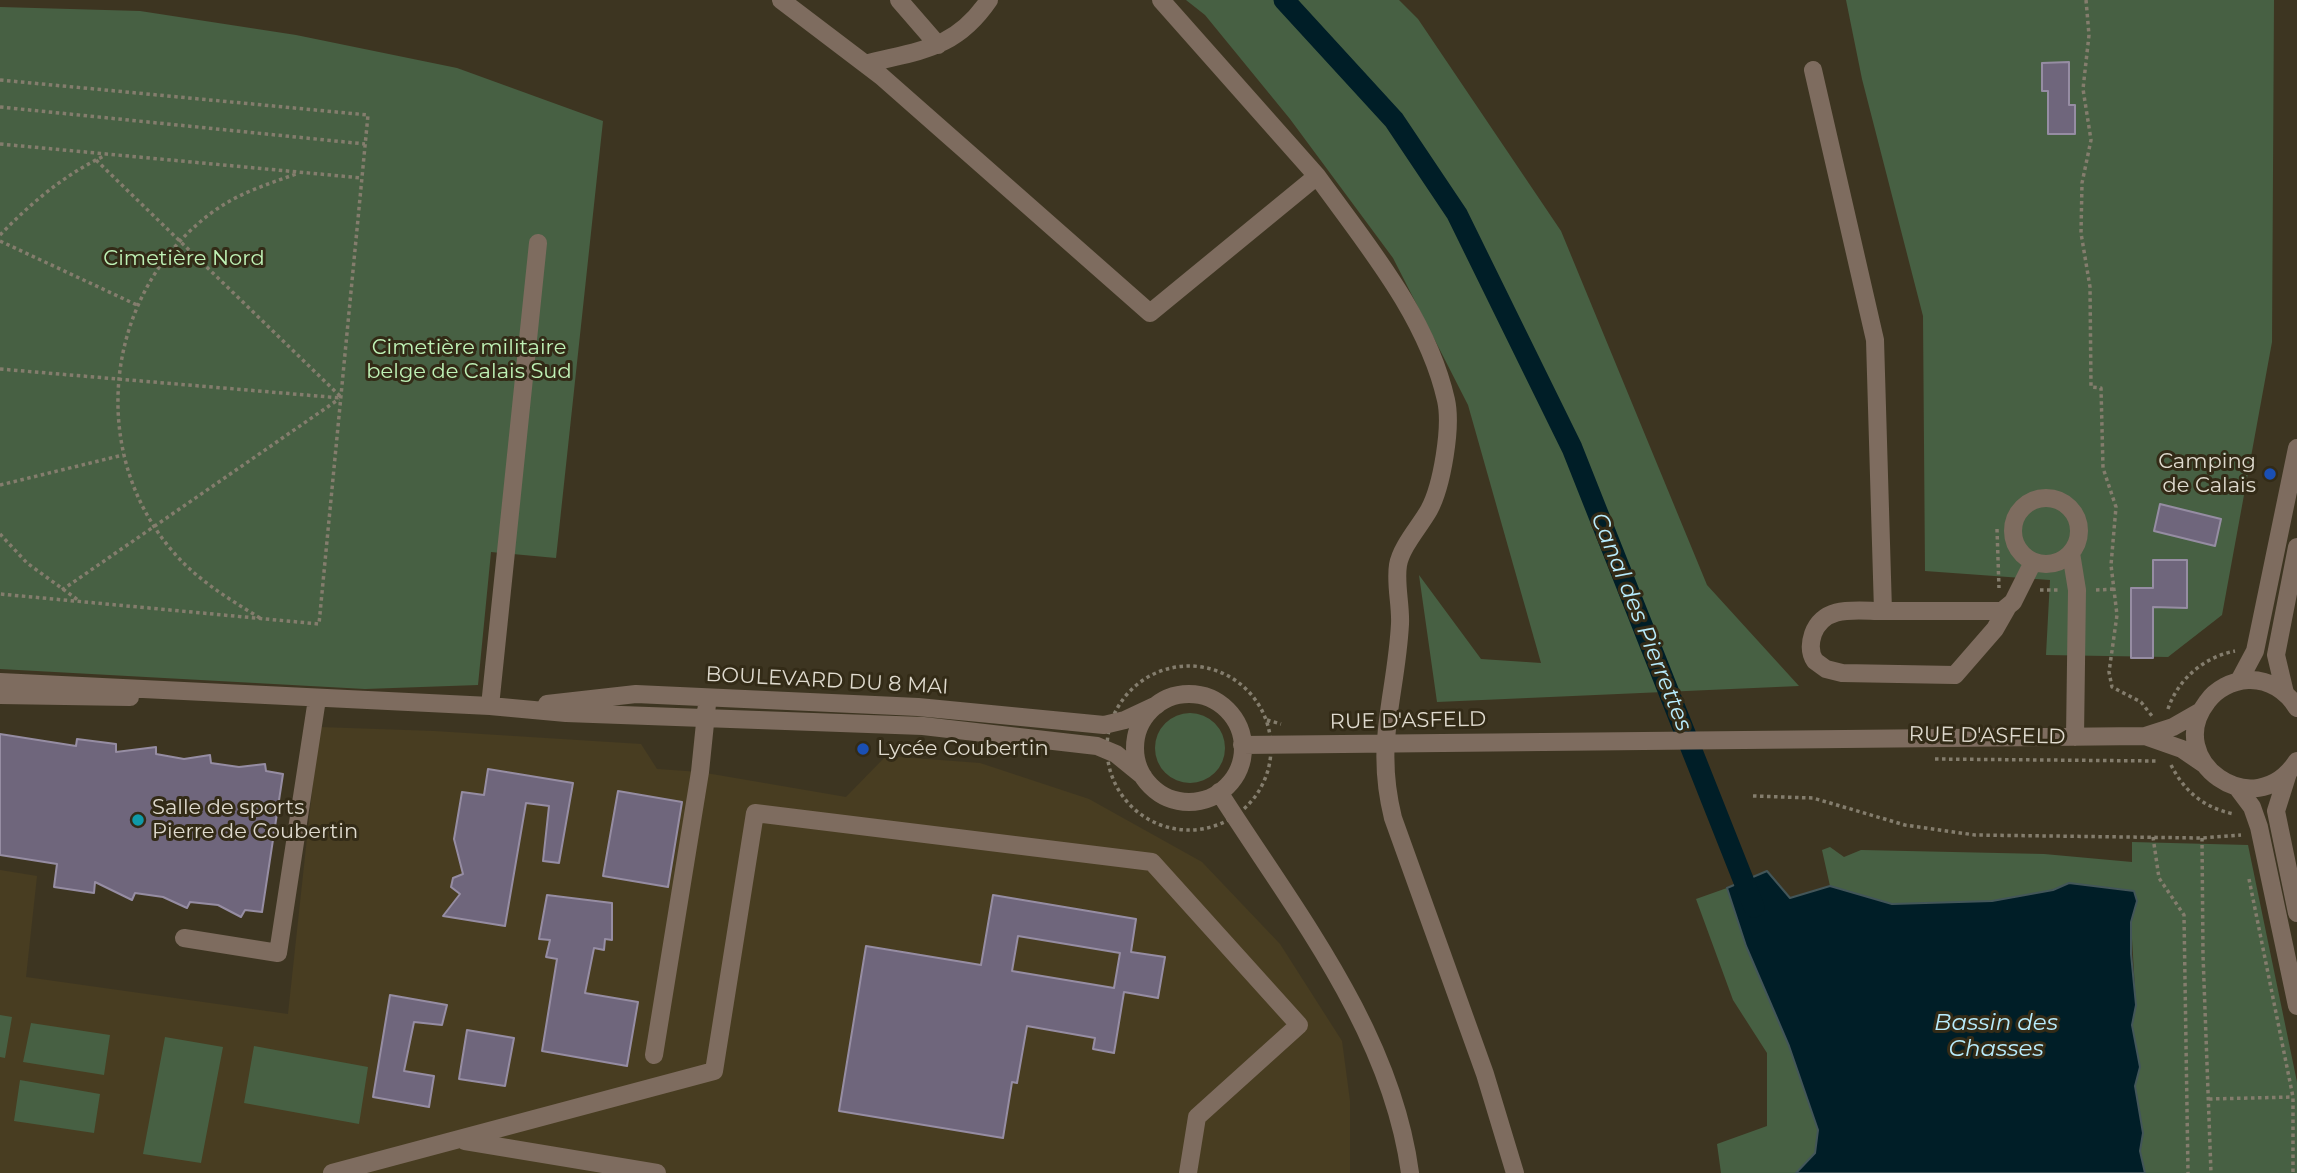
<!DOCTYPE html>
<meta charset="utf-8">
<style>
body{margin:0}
canvas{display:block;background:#3d3521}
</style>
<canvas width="2297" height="1173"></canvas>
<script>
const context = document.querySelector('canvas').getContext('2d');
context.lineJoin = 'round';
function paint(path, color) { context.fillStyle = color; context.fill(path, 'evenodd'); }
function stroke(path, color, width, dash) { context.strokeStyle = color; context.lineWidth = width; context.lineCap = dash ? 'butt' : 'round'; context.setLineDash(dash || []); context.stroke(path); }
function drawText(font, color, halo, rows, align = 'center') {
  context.font = font + ' Montserrat,sans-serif'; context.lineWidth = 6; context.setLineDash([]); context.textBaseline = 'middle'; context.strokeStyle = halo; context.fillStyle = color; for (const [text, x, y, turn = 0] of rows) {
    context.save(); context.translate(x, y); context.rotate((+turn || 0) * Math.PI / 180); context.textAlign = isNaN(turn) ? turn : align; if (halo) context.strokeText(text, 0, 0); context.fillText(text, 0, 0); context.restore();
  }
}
const built = new Path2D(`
 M319 727 434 731 641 744 657 769 700 772 846 797 886 756 980 763 1089 799 1202 862 1280 944 1342 1041 1350 1101V1173H0V870L37 876 26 977 288 1014Z`);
const green = new Path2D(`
 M1186 0H1399L1418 19 1561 231 1707 585 1799 686 1437 702 1419 575 1481 659 1541 663 1468 405 1393 258 1290 119 1205 15Z
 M1846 0H2274L2272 342 2222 615 2168 657 2046 655 2050 580 1925 571 1923 316 1862 79Z
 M0 7 140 11 296 35 457 68 603 121 556 558 491 552 478 685 365 689 0 669Z
 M1155 748a35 35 0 1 1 70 0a35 35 0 1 1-70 0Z
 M2132 842 2248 845 2297 1082V1173H2145L2140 1151 2143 1133 2135 1086 2140 1067 2132 1025 2136 1005 2131 922 2137 901 2069 883C2025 904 1941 907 1893 904 1871 903 1850 893 1830 886L1822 850 1830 847 1844 857 1861 850 2044 854 2132 862Z
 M1727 888 1746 946 1789 1046 1818 1130 1815 1153 1796 1173H1721L1717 1144 1767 1126V1053L1733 1000 1696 899Z
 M0 1015 12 1017 5 1058 0 1057Z
 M31 1023 110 1035 104 1075 23 1062Z
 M165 1037 223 1047 201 1163 143 1154Z
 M254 1046 368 1067 359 1124 244 1103Z
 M20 1080 100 1094 94 1133 14 1121Z`);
const water = new Path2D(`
 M1767 871 1790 898 1830 886 1892 904 1992 901 2053 890 2069 883 2134 891 2137 901 2131 922V954L2136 1005 2132 1025 2140 1067 2135 1086 2143 1133 2140 1151 2145 1173H1796L1815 1153 1818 1130 1789 1046 1746 946 1727 888Z`);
const canal = new Path2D(`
 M1284 0 1394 120 1457 214 1572 448 1754 907`);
const building = new Path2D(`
 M2069 62V105H2075V134H2048V91H2042V63Z
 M2160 504 2221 519 2215 546 2154 531Z
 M2153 560H2187V608L2153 607V658H2131V588H2153Z
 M0 734 76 746 77 739 116 744V752L156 747V754L184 759 210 755 211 763 239 767 265 764 266 771 283 774 262 912 245 910 241 917 218 905 190 902 187 908 163 897 135 893 132 900 95 882 94 893 54 887 57 864 0 855Z
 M488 769 573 783 559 863 543 861 549 806 526 803 505 926 443 916 460 894 451 887 453 878 463 874 454 839 462 792 484 795Z
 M618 791 682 802 668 887 603 876Z
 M547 895 612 903V940L605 939 604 950 594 948 585 993 638 1002 627 1066 542 1051 557 959 546 957 550 940 539 939Z
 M993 895 1136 919 1131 952 1165 957 1158 998 1124 992 1114 1053 1093 1049 1095 1038 1027 1026 1017 1083 1012 1082 1003 1138 839 1111 866 946 981 965ZM1018 936 1120 953 1114 988 1012 971Z
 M390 995 447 1005 442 1025 414 1022 404 1071 434 1076 429 1107 373 1097Z
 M467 1030 514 1038 505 1086 459 1079Z`);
const path = new Path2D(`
 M2086 0 2089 35 2083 89 2091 140 2082 183 2081 233 2090 287 2091 387 2101 388 2103 468 2116 507 2111 565 2117 615 2109 672 2112 687 2141 702 2152 716
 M0 80 368 115 319 624 0 594
 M0 107 365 144
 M0 144 362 178
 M96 160 340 396
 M0 235C31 203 64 175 104 156
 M0 241 137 305
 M0 369 341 398
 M0 485 123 455
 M1997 529 1999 588
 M0 534 27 563 78 600
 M62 590 339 399
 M2040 590H2060
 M2096 590 2115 589
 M260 618C229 599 199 581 175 554 85 453 104 290 214 211 239 193 268 184 296 174
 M1107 748a82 82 0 1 1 164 0a82 82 0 1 1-164 0Z
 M2168 709C2178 679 2204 657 2235 651
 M1267 720 1281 724
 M1935 759 2158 761
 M2171 765C2184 791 2204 808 2234 814
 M1753 796 1813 798 1905 825 1975 835 2202 838 2241 835
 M2153 837 2159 878 2184 915 2188 1173
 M2202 838 2203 955 2211 1173
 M2249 879 2293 1097V1173
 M2209 1099 2293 1097`);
const minor = new Path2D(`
 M781 0 881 76 1150 313 1317 176C1366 244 1427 316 1446 400 1452 427 1442 486 1429 510 1420 526 1401 547 1398 565 1395 584 1401 605 1400 624 1396 697 1374 742 1393 818L1485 1074 1515 1173
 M899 0 938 45
 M1161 0 1317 176
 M865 64C920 50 955 50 989 0
 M1813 70 1875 340 1883 611H2002L2013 602 2033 562
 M2013 531a33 33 0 1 1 66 0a33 33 0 1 1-66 0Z
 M2071 553 2077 590 2075 737
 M1883 611C1857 611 1824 604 1813 634 1810 643 1809 652 1815 661L1826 669 1842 673 1955 675 1995 629 2007 608
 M2239 681 2255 651 2297 448
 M0 682 490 706 566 713 923 726 1097 746 1116 754 1143 776
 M2285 693 2276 655 2297 547
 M1135 748a54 54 0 1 1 108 0a54 54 0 1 1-108 0Z
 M0 695 130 697
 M547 704 636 694 918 707 1104 725 1125 720 1157 705
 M490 706 538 243
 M2297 708C2287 691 2269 679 2248 680 2232 681 2216 689 2207 702 2162 760 2254 827 2297 761
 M2145 736 2173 727 2201 711
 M1242 745 2145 736 2182 749 2204 764
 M2288 773 2276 811 2297 913
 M2237 787 2252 807 2259 827 2297 1006
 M1219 792C1294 910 1391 1030 1410 1173
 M184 938 278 953 317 699
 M654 1055 700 772 707 704
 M465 1141 657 1173
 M332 1173 714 1071 755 813 1152 862 1299 1025 1197 1117 1188 1173`);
const markers = [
 [2270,474,7,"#1a4fb4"],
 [863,749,7,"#1a4fb4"],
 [138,820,7,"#0f9aa8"]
];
const parkNames = [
 ["Cimetière Nord",184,259],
 ["Cimetière militaire",469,348],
 ["belge de Calais Sud",469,372]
];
const poiNames = [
 ["Camping",2256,462,"right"],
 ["de Calais",2256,486,"right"],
 ["Lycée Coubertin",877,749],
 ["Salle de sports",152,808],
 ["Pierre de Coubertin",152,832]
];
const streetNames = [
 ["BOULEVARD DU 8 MAI",827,681,3],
 ["RUE D'ASFELD",1408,721,-1],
 ["RUE D'ASFELD",1987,736,1]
];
const waterNames = [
 ["Canal des Pierrettes",1641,622,68],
 ["Bassin des",1996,1023],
 ["Chasses",1996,1049]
];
paint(built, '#483d21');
paint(green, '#476043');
paint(water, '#001e27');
stroke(water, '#435659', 2);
stroke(canal, '#001e27', 21);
paint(building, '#6f667c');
stroke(building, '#968da3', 2);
stroke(path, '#847d6d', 3.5, [3.5, 3.5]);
stroke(minor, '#7e6c5f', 18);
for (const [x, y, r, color] of markers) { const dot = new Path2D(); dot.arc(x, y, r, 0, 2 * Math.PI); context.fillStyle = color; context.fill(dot); stroke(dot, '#332b17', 2.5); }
drawText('21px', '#bff2b6', '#332b17', parkNames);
drawText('21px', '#dfdace', '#332b17', poiNames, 'left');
drawText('21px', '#dfdace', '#332b17', streetNames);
drawText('italic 23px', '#b8ecfd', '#332b17', waterNames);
</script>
